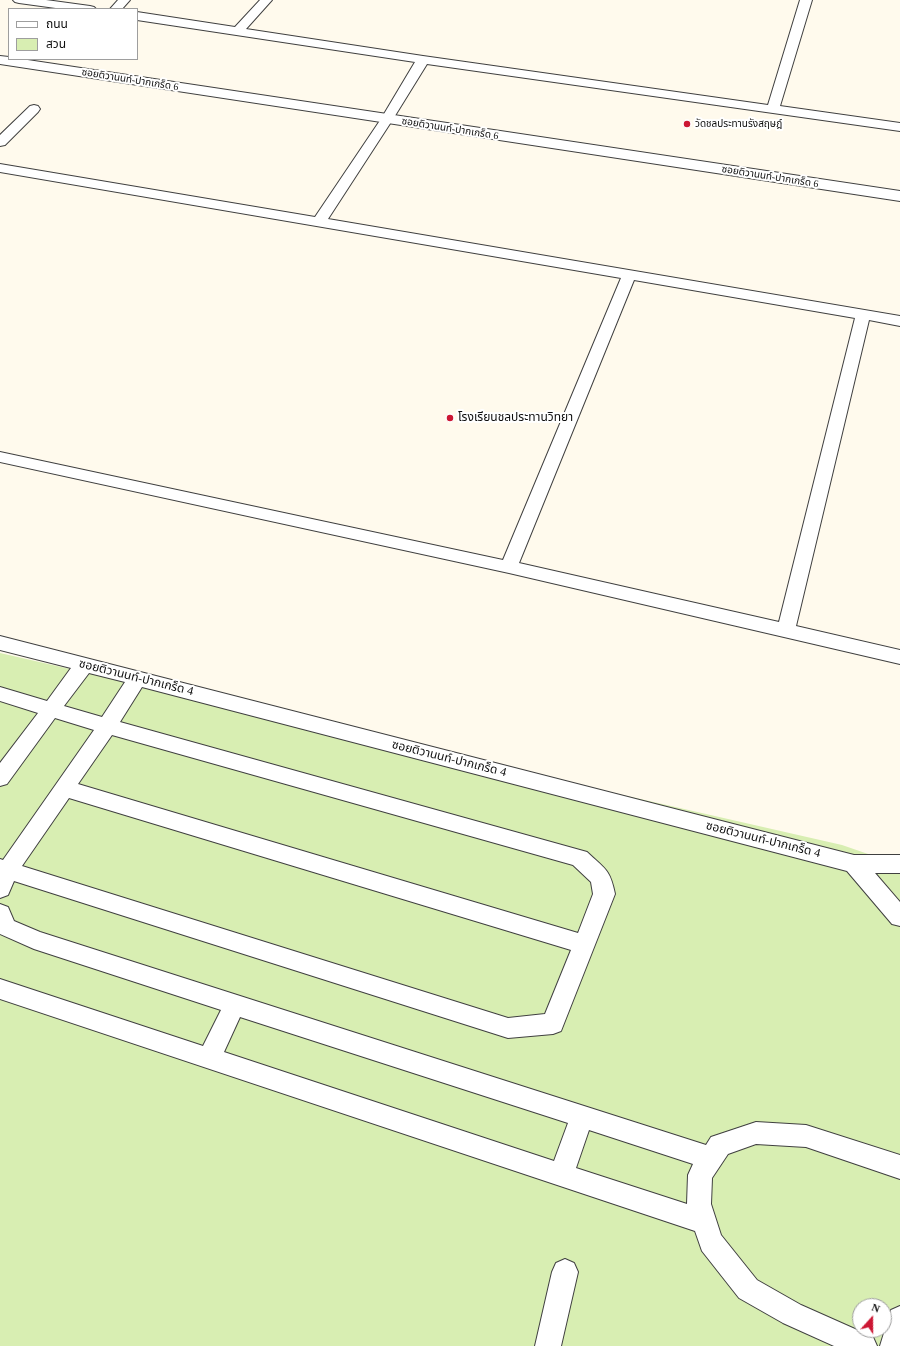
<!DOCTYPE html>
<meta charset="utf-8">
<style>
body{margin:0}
#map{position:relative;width:900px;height:1346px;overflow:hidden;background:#fffaed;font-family:"Times New Roman","Noto Sans Thai",serif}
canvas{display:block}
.legend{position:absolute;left:8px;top:8px;width:130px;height:52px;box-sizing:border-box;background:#fff;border:1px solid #9e9e9e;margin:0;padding:5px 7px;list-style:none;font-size:12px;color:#0d0d0d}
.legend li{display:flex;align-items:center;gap:8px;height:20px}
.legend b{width:20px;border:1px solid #9e9e9e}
.north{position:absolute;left:852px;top:1298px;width:40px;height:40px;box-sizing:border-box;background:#fff;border:1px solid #9e9e9e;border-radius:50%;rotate:21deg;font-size:11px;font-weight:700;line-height:16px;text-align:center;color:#0d0d0d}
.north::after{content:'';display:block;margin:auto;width:14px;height:18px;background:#cc1633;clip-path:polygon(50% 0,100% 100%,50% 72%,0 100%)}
</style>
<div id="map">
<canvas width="900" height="1346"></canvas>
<ul class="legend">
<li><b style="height:5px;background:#fff"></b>ถนน</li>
<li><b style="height:11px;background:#d8eeb2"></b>สวน</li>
</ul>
<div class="north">N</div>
</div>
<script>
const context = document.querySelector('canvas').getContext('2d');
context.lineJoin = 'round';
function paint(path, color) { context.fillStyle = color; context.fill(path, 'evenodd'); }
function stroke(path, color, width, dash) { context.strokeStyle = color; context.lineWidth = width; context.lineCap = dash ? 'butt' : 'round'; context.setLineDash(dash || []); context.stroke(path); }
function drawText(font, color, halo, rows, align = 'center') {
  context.font = font + ' "Times New Roman","Noto Sans Thai",serif'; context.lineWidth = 4; context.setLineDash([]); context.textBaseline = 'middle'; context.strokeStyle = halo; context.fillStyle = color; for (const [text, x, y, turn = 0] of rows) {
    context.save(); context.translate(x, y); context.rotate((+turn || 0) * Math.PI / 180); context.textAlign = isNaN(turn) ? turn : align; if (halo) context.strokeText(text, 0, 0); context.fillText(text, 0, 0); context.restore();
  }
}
const green = new Path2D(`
 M0 653 842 845 900 865V1346H0ZM860 1306H884V1330H860Z`);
const lane = new Path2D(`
 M13 0H46L90 6 94 7 96 9H63L19 3 15 2Z
 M118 0H130L122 9H110Z
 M260 0H272L246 29 423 56 768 105 800 0H812L780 106 900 123V131L427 64 393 119 328 219 900 316V326L869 320 796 626 900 650V664L509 573 0 462V452L503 560 621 278 0 172V164L315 217 381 119 415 62 137 20V12L235 27ZM634 280 855 318 779 622 519 563Z
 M34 105 38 106 40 109 38 112 5 145 0 146V135L30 106Z
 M0 636 854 855H900V873H875L900 902V926L892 924 847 871 142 687 120 722 587 852C605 869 610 869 615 894L561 1031 553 1034 508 1038 14 881 8 895 0 898V859L3 860 94 730 55 718 7 784 0 786V763L38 713 0 701V687L47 701 71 668 0 650ZM89 673 125 682 102 717 64 706ZM112 735 573 865 591 882 593 894 578 933 78 784ZM69 798 571 950 545 1014 508 1018 22 866Z
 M0 904 8 907 14 921 40 932 706 1145 711 1137 756 1122 806 1125 900 1155V1179L806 1147 756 1144 728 1154 712 1178 711 1204 721 1235 757 1280 801 1305 873 1337 877 1346H834L783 1323 739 1298 702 1251 695 1231 0 999V979L203 1046 221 1010 34 949 0 934ZM240 1017 568 1123 554 1161 224 1052ZM589 1130 693 1164 688 1175 687 1204 576 1168Z
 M565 1259 574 1263 578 1272 561 1346H535L552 1272 556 1263Z
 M900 1306V1346H880L891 1310Z`);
const street = new Path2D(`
 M0 56 9 57V59H21L900 191V201L0 64Z`);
const markers = [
 [687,124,4,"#cc1633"],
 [450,418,4,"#cc1633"]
];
const farStreetnames = [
 ["ซอยติวานนท์-ปากเกร็ด 6",130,80,9],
 ["ซอยติวานนท์-ปากเกร็ด 6",450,129,9],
 ["ซอยติวานนท์-ปากเกร็ด 6",770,177,9]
];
const farPoinames = [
 ["วัดชลประทานรังสฤษฎ์",695,124]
];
const poiNames = [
 ["โรงเรียนชลประทานวิทยา",458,418]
];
const streetNames = [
 ["ซอยติวานนท์-ปากเกร็ด 4",136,678,14],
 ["ซอยติวานนท์-ปากเกร็ด 4",449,759,14],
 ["ซอยติวานนท์-ปากเกร็ด 4",763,840,14]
];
paint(green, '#d8eeb2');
stroke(lane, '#404040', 2);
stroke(street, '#404040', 2);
paint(lane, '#fff');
paint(street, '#fff');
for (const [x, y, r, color] of markers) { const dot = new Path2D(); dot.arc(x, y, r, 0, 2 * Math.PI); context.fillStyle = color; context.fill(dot); stroke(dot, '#fff', 1.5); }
drawText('10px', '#0d0d0d', '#fff', farStreetnames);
drawText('10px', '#0d0d0d', '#fff', farPoinames, 'left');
drawText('12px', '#0d0d0d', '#fff', poiNames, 'left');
drawText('12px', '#0d0d0d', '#fff', streetNames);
</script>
